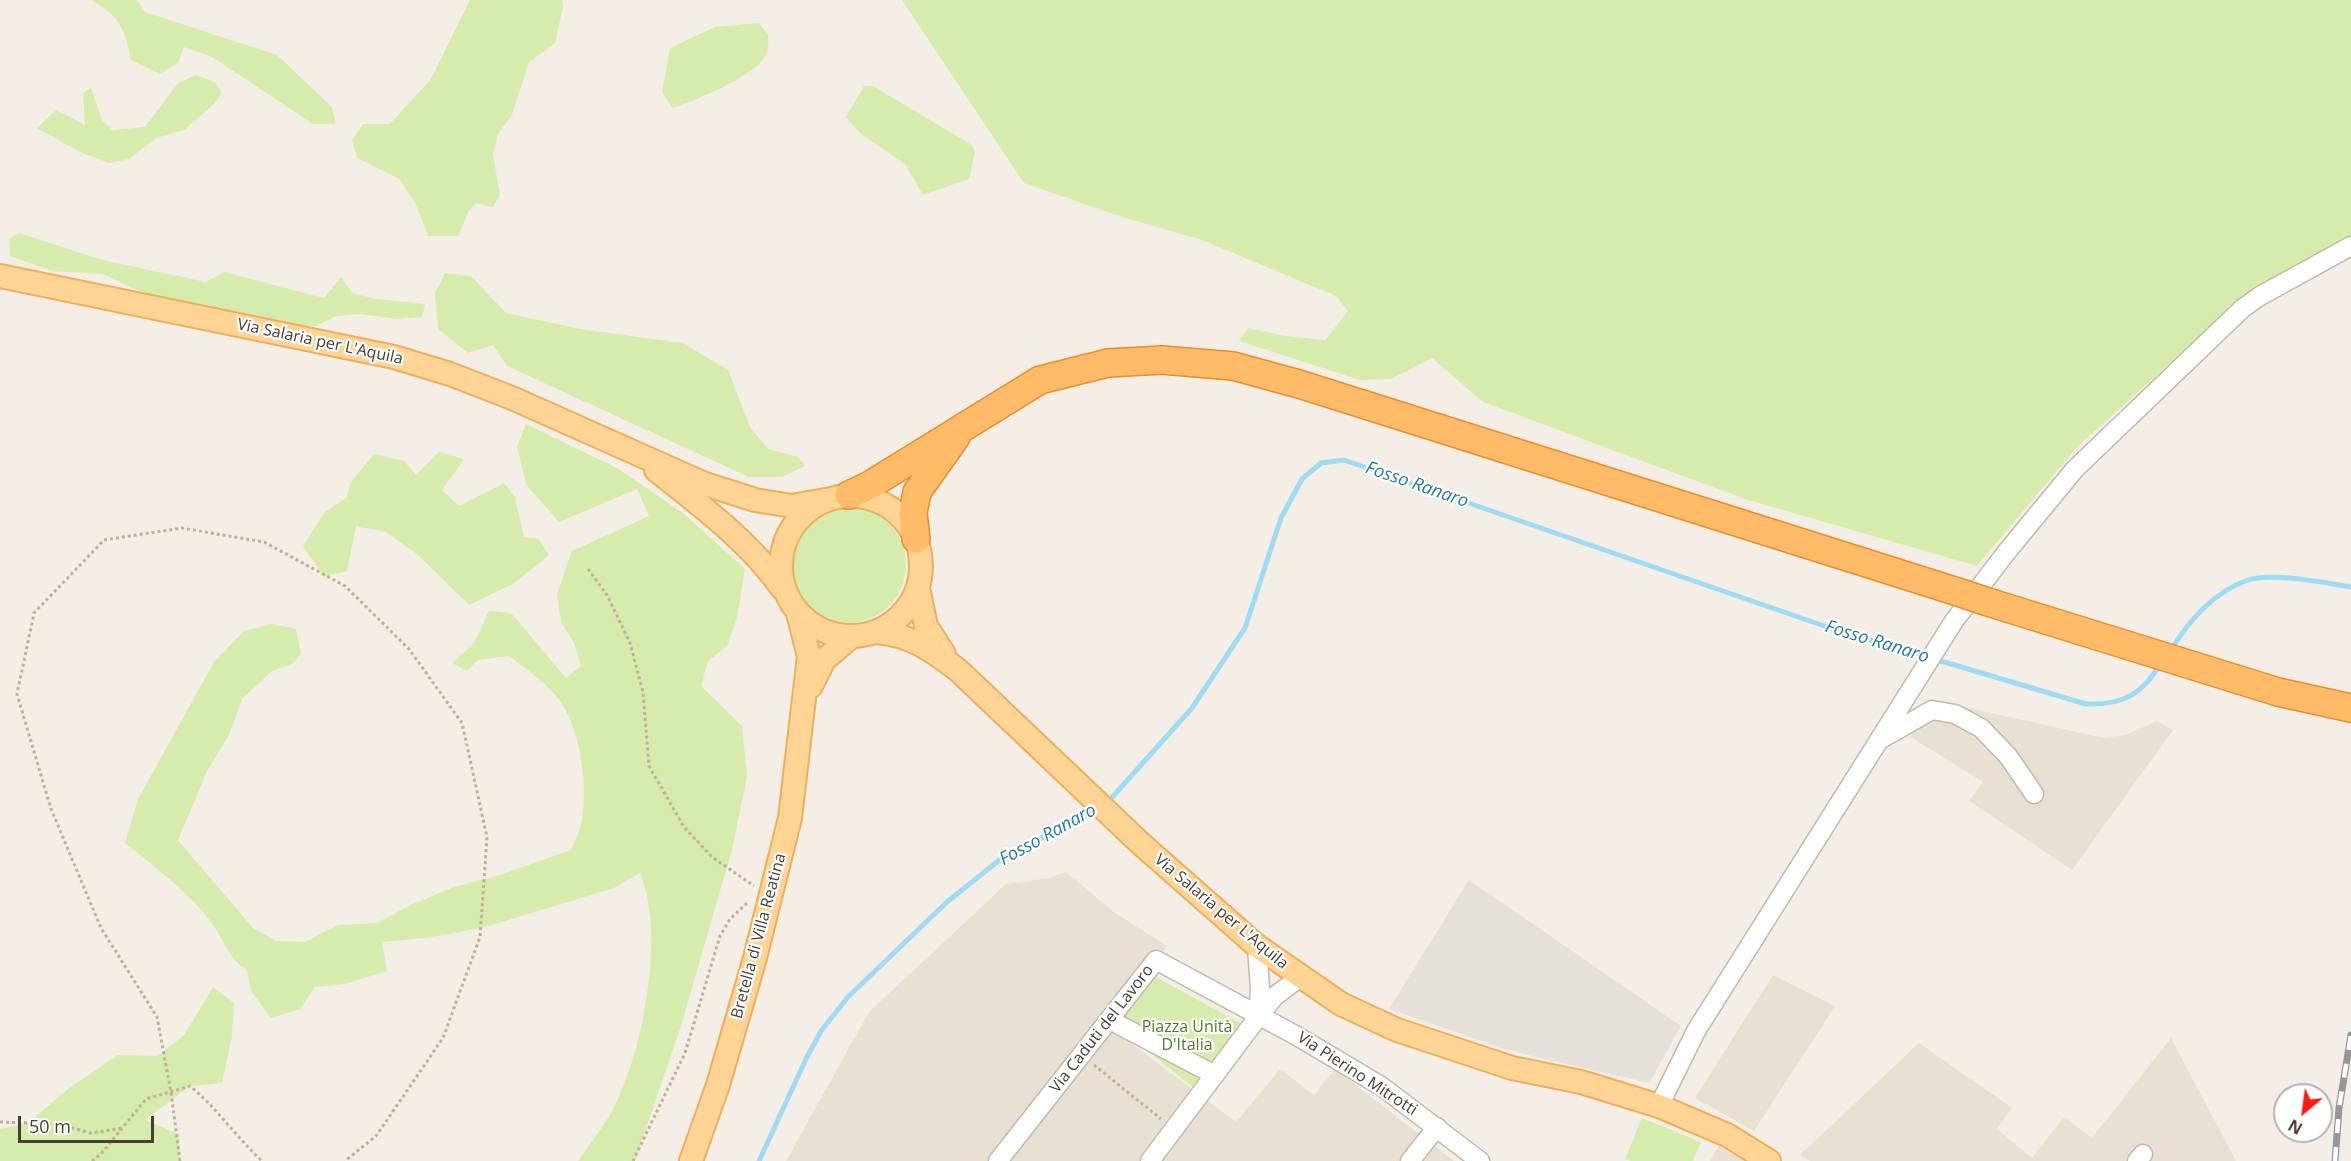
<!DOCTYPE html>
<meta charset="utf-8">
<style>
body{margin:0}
#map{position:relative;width:2351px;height:1161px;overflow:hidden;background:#f4eee6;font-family:"Open Sans",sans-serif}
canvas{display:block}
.north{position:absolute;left:2273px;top:1083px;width:60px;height:60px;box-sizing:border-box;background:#fff;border:2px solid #b6b2ae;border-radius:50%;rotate:209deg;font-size:16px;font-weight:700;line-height:24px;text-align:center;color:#483e35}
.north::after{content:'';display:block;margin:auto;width:21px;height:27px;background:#ff1b13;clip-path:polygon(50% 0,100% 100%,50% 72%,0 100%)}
.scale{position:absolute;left:18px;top:1116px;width:136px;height:27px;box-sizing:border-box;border:3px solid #483e35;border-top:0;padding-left:8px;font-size:18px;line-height:21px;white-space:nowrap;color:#483e35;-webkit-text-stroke:4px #fff;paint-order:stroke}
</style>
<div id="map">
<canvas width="2351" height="1161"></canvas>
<div class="north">N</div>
<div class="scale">50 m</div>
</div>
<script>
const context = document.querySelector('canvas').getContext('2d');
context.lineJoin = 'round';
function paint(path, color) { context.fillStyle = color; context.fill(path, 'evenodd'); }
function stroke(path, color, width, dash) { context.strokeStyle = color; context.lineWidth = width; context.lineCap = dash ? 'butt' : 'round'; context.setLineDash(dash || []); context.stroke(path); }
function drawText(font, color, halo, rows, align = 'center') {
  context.font = font + ' "Open Sans",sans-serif'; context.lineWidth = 4.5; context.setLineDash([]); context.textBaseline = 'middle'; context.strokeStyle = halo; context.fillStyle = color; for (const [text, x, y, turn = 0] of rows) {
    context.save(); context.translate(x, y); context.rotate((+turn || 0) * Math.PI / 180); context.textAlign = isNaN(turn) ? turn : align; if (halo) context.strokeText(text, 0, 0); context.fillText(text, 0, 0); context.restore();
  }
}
const residential = new Path2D(`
 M1937 701 2104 738 2126 735 2157 721 2173 730 2072 870 1969 801 1983 782 1909 736Z
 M1066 872 1115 913 1167 946 1111 1017 1120 1035 1236 1122 1280 1069 1314 1095 1335 1069 1454 1161H786L869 1012 1006 884 1050 878Z
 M1773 975 1835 1006 1754 1131 1695 1098Z
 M2171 1038 2236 1161H1810L1800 1155 1919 1043 2012 1108 1997 1129 2032 1158 2064 1117 2092 1138Z
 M1719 1146 1744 1161H1710Z`);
const industrial = new Path2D(`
 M1469 880 1681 1026 1649 1083 1507 1050 1389 1009Z`);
const green = new Path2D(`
 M91 0H137L145 12 277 55 332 107 336 124H313L212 57 184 47 178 63 160 74 131 60C125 29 120 16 91 0Z
 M470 0H562L563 7 555 43 529 62 512 115 498 134 493 154 500 195 493 207 476 203 469 210 458 236H428L416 205 400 179 357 158 352 140 363 124H390L431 79Z
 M902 0H2351V237L2239 301 2077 447 1977 566 1745 499 1483 402 1432 358 1391 379 1360 380 1239 341 1248 328 1285 336 1325 340 1348 311 1336 296 1202 240 1119 216 1024 183Z
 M759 23 768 34C768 40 769 48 767 53 757 76 696 100 673 108L662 93 670 48 715 27Z
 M196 75 215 82 222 93 214 104 184 130 156 138 129 159 109 163 80 152 37 128 56 110 85 125 83 93 91 88 102 120 112 130 145 127 178 83Z
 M864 86H873L972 145 975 152 969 179 923 195 905 164 861 134 846 117Z
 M19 233 102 260 206 282 224 272 324 298 341 277 352 293 376 299 425 304 422 317 396 319 360 314 337 316 315 326 281 325 239 312 150 296 103 274 52 271 10 256 9 239Z
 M445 273 471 276 506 313 580 329 683 343 728 370 750 427 768 449 798 457 805 466 782 477H749L507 366 493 345 468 353 438 329 435 293Z
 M526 424 617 468 683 513 745 569 737 618 727 646 708 661 701 686 742 726 747 777 732 850 681 1026 635 1161H578C591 1142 607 1123 616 1103 644 1045 665 934 640 873L614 888 485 927 434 937 382 942 387 971 345 984 315 987 300 1009 271 1018 251 991 247 970C228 959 224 939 211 922 189 892 155 867 125 843L138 799 214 662 244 631 272 624 296 629 301 653 294 663 272 671 242 699 229 735 207 771 178 840 253 928 276 941 305 942 338 925 376 923 413 904 454 887 497 876 571 850C575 840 581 829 582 819 587 783 581 733 561 702 548 684 526 669 509 656L478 660 467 671 452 663 474 643 489 611 511 613 566 678 581 666 574 643 561 622 557 594 572 551 649 516 637 489 559 522 527 486 517 447Z
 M439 452 464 459 442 490 459 506 504 483 515 497 524 537 538 538 549 555 513 584 469 605 417 554 386 532 356 526 347 571 324 577 303 546 324 513 347 497 351 482 374 454 404 461 416 475Z
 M790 565a58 58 0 1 1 116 0a58 58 0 1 1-116 0Z
 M1152 975 1242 1024 1194 1088 1115 1025Z
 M213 987 234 1003 232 1036 222 1083 190 1086 145 1120 179 1134 180 1161H0V1129L28 1123 69 1088 118 1055 158 1056 184 1035Z
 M1642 1118 1701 1142 1693 1161H1631L1625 1159Z`);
const stream = new Path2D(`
 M2170 651C2189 621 2213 592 2248 580 2273 572 2325 583 2351 587
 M1107 803 1192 708 1245 628 1281 518 1302 479 1321 463 1344 460 1833 629 2086 704C2123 705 2142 695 2161 663
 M759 1161 806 1059 821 1031 848 997 947 902 1002 858 1027 847 1069 821 1089 815 1097 810`);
const path = new Path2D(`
 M588 569 607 595 630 643 643 692 649 766 684 827 712 857 754 886
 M1094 1065 1161 1119
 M0 1122 59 1124 91 1133 123 1128
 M92 1161 101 1154 146 1099 190 1086C217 1108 236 1137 262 1161
 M180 1161 171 1092 157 1017 101 928 51 809 17 694 34 613 104 540 182 528 264 542 345 586 409 649 462 723 487 837 480 937 443 1038 376 1136 345 1161
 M633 1161 685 1053 720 936 730 919 747 903`);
const minor = new Path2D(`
 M1883 738 1932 710 1955 714 1981 728 2008 756 2034 794
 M1257 946 1260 989 1258 1017 1275 996 1299 978
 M1111 1017 1119 1025 1215 1075
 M1659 1106 1696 1031 1954 621 2005 554 2075 469 2243 308 2260 296 2351 246
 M998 1161 1156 960 1297 1036 1381 1086 1480 1161
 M1150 1161 1258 1017
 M1410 1161 1437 1127
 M2137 1161 2143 1154`);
const major = new Path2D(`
 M0 276 394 357 450 374 512 398 705 484 755 500 792 506 825 500
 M656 470C701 506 749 541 782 588
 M781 566a70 70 0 1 1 140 0a70 70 0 1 1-140 0Z
 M918 588 926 626 944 654
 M877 632C911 635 932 650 959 671L1140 843 1257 946 1341 1004 1397 1030 1512 1068 1581 1082 1659 1106 1727 1135 1769 1161
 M811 686 824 660 852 636
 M691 1161 718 1085 755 958 790 818 809 656 798 613`);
const highway = new Path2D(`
 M849 495 870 485 1040 380 1108 363 1162 360 1233 366 1299 384 1958 592
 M916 539 913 513 917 492 956 437
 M1988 602 2278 692 2351 708`);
const rail = new Path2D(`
 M2335 1161 2339 1108 2351 1035`);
const highwayBridge = new Path2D(`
 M1958 592 1988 602`);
const streetNames = [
 ["Via Salaria per L'Aquila",320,342,12],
 ["Via Salaria per L'Aquila",1221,912,40],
 ["Bretella di Villa Reatina",759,936,-75],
 ["Via Caduti del Lavoro",1102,1029,-52],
 ["Via Pierino Mitrotti",1357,1074,33]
];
const parkNames = [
 ["Piazza Unità",1187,1027],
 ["D'Italia",1187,1045]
];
const waterNames = [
 ["Fosso Ranaro",1417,485,19],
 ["Fosso Ranaro",1877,642,17],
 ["Fosso Ranaro",1048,835,-29]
];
paint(residential, '#e9e0d4');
paint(industrial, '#e6e0db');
paint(green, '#d6ecac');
stroke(stream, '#9edcf5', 5);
stroke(minor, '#c3b8ab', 21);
stroke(major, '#ecb05c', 26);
stroke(highway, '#e88e2c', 30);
stroke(path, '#c3af98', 3, [3, 3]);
stroke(minor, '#fff', 18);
stroke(major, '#ffd495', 22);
stroke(highway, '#ffbb67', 27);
stroke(rail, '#969696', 7);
stroke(rail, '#fff', 4.5, [14]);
stroke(highwayBridge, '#e88e2c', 30, []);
stroke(highwayBridge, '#ffbb67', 27);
drawText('16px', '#483e35', '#fff', streetNames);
drawText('16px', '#507e24', '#fff', parkNames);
drawText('italic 18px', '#237aa2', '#fff', waterNames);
</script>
